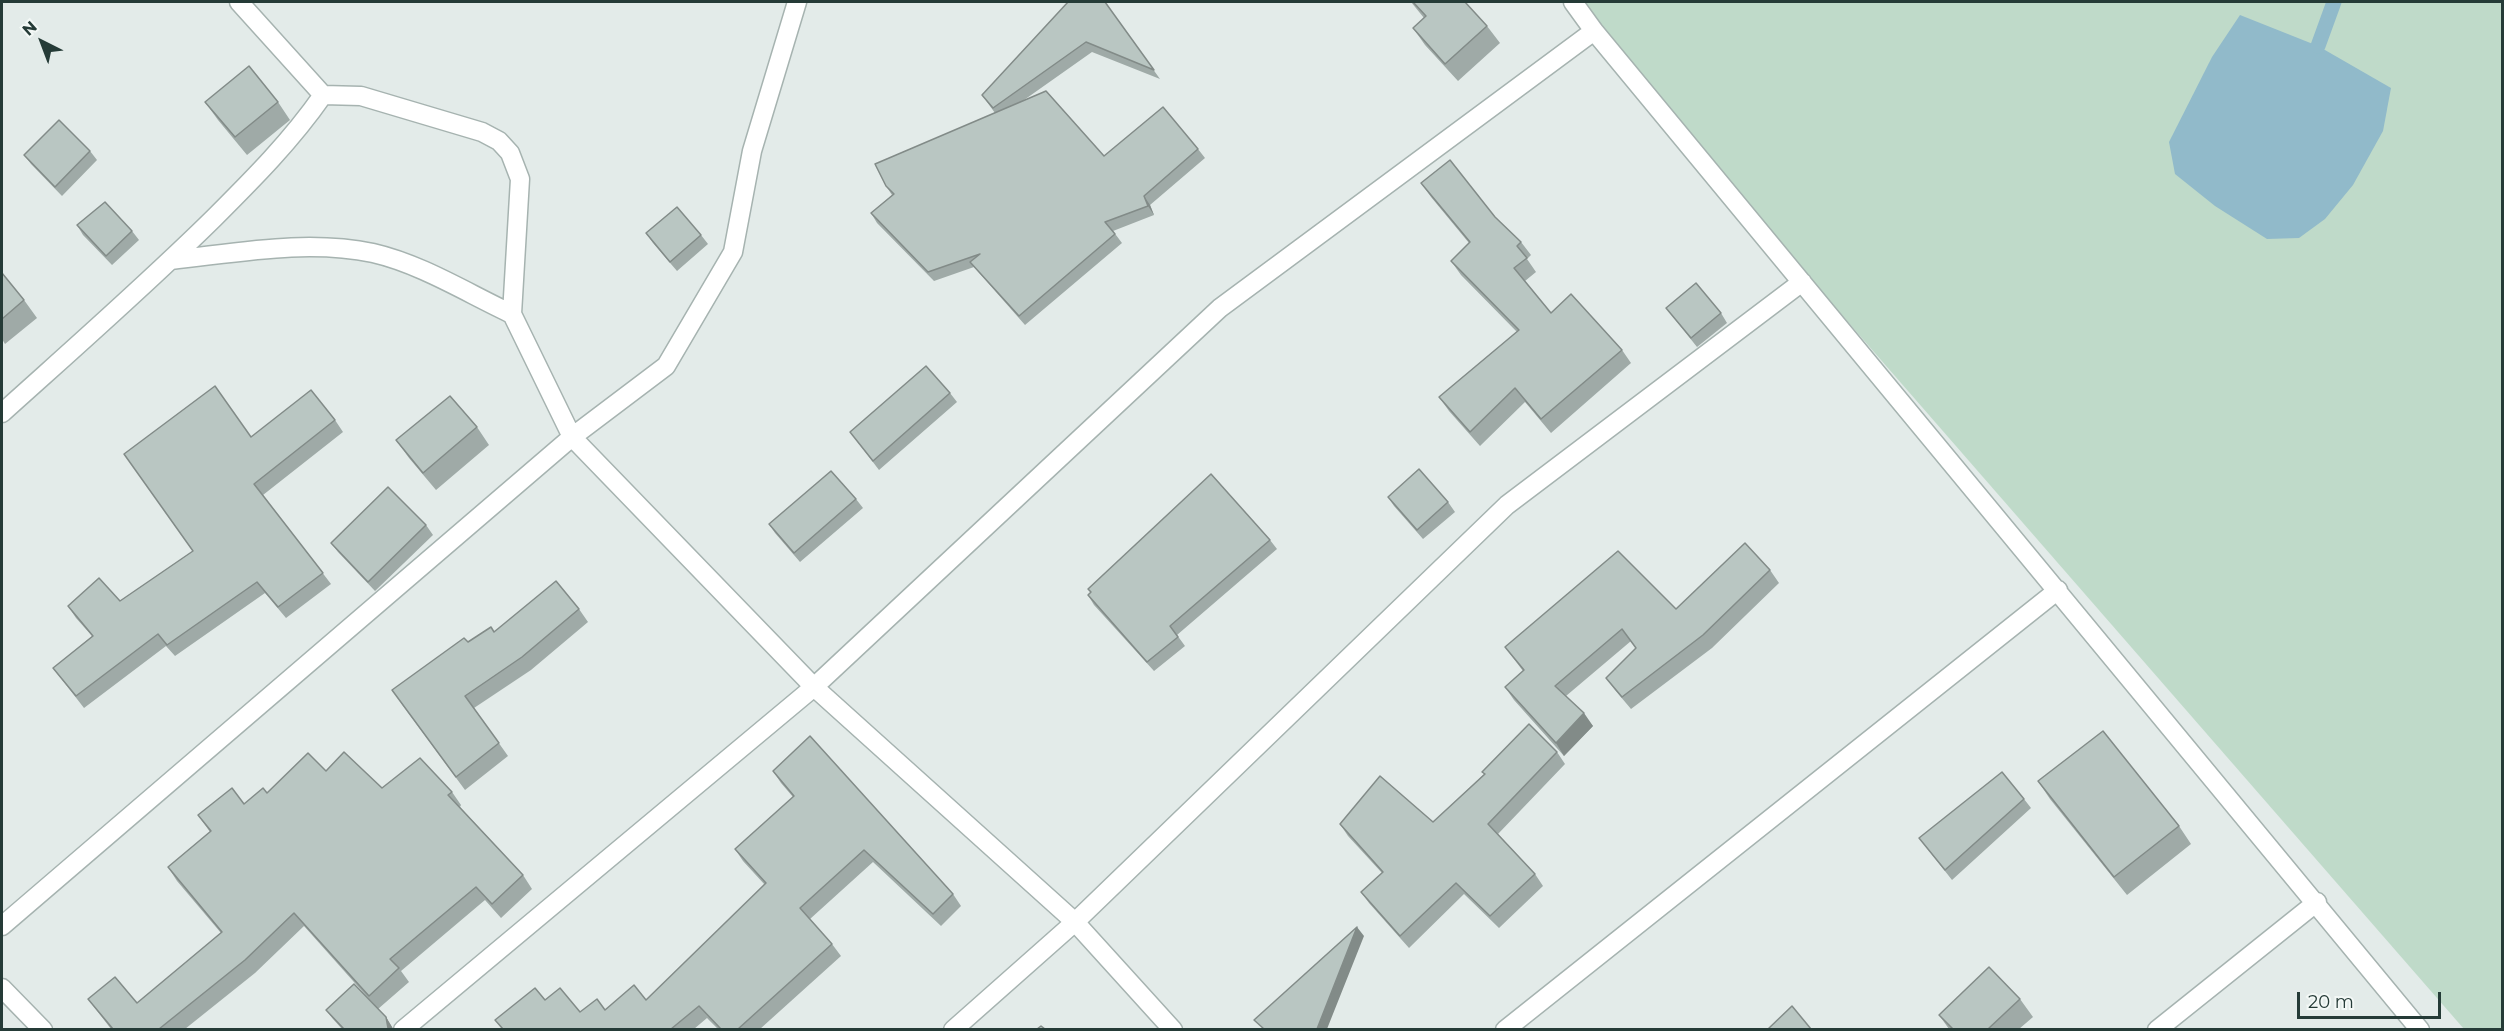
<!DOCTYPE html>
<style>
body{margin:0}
#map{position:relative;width:2504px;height:1031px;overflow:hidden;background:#e3ebe9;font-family:Montserrat,sans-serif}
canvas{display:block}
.frame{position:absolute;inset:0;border:3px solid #253b37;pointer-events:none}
.north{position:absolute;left:12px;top:12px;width:60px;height:60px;-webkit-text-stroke:4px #f3f8f6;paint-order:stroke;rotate:318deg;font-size:16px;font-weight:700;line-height:24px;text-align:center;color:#253b37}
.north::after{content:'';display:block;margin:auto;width:21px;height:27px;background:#253b37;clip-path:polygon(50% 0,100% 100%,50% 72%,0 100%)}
.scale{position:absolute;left:2297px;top:992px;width:144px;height:27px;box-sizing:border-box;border:3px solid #253b37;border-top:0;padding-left:8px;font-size:18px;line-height:21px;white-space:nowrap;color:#253b37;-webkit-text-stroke:4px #f3f8f6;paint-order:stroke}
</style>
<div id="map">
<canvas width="2504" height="1031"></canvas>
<div class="frame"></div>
<div class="north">N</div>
<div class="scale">20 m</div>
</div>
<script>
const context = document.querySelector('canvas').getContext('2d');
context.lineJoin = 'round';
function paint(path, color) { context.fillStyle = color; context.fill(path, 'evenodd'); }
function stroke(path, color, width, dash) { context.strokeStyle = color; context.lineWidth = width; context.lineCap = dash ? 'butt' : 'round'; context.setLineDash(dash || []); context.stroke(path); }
const green = new Path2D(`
 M1569 2H2502V1029H2464Z`);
const water = new Path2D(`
 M2240 15 2318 46 2391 88 2383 131 2353 185 2325 219 2299 238 2267 239 2215 206 2175 174 2169 142 2212 57Z`);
const stream = new Path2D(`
 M2318 46 2334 2`);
const minor = new Path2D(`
 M239 2 323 95 361 96 482 132 499 141 510 153 520 179 512 314 572 437 814 687 1075 922 1173 1030
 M1573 2 1594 31 2420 1030
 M171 260C237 253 306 239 373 253 421 264 467 293 512 314
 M2 413C73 349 145 286 214 218 253 179 291 141 323 95
 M2 926 572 437 666 366 733 252 752 151 797 2
 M2 988 43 1030
 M403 1030 814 687 1220 308 1594 31
 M953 1030 1075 922 1507 505 1802 282
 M1505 1030 2058 590
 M2157 1030 2317 902`);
const wall = new Path2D(`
 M1105 2 1160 79 1092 52 1024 100 1104 156 1198 149 1205 158 1150 205 1154 215 1113 231 1122 243 1025 325 974 267 934 281 877 223 871 213 892 195 886 186 995 113 982 95Z
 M1411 2H1465L1487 26 1500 43 1458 81 1425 45 1413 28 1424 18Z
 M205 102H278L290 120 247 155 218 120Z
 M90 151 97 160 62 196 31 164 24 155Z
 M1421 183 1495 217 1521 242 1531 255 1527 259 1536 272 1525 281 1551 313 1622 350 1631 363 1551 433 1525 402 1480 446 1449 411 1439 397 1517 332 1461 275 1451 261 1469 243 1431 197Z
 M77 225 132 231 139 240 112 265 83 235Z
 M646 233 701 235 708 244 677 271 653 243Z
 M2 273 24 300 37 318 5 344 2 339Z
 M1666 308 1721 313 1727 323 1697 347Z
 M950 393 957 402 879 470 850 432Z
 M335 420 343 432 263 495 331 584 286 618 265 593 175 656 166 646 84 708 53 668 92 636 76 618 68 606 120 601 193 551 251 437Z
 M477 427 489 445 436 490 409 458 396 440Z
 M1388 497 1448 502 1455 512 1423 539 1394 506Z
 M856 499 863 508 800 562 775 533 769 524Z
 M426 525 433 535 375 591 338 552 331 543Z
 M1270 540 1277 549 1177 635 1185 646 1154 671 1094 605 1088 595 1091 593 1088 589Z
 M1770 570 1779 583 1712 648 1631 709 1615 690 1606 678 1636 648 1631 641 1566 696 1593 726 1564 756 1514 700 1505 687 1523 671 1505 647 1676 609Z
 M579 609 588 622 531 670 474 708 508 756 465 790 401 703 468 642 494 632Z
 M1557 752 1565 764 1498 834 1535 874 1543 886 1499 928 1464 894 1409 948 1369 903 1361 892 1382 873 1348 836 1340 824 1433 822 1484 774 1482 772Z
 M326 771 382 788 452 792 461 805 460 807 523 875 532 889 501 918 485 900 401 971 409 982 378 1009 304 926 255 973 185 1029H111L88 999 137 1003 221 933 177 881 168 867 210 832 198 815 244 804 267 793Z
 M773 771 953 894 961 906 941 926 873 862 810 919 832 944 841 956 760 1029H718L707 1018 694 1029H502L495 1020 545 1000 580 1012 605 1010 646 1000 765 885 743 861 735 849 793 797 781 783Z
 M2038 781 2179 826 2191 844 2127 895 2050 799Z
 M2024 799 2031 808 1952 880 1919 838Z
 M2020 999 2033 1017 2019 1029H1949L1939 1015Z
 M326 1010 386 1017 392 1027 393 1029H342L333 1019Z`);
const shadedWall = new Path2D(`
 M1144 196 1150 205 1154 215 1148 206Z
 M1584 713 1593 726 1564 756 1556 743Z
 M1357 927 1364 936 1327 1029H1317Z
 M386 1017 392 1027 393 1029 388 1028Z`);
const building = new Path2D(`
 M1068 2H1105L1154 70 1086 42 993 108 982 95Z
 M1413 2H1465L1487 26 1445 64 1413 28 1426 16Z
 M249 66 278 102 235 137 205 102Z
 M1046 91 1104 156 1163 107 1198 149 1144 196 1148 206 1105 222 1115 234 1019 316 970 262 980 254 928 272 871 213 894 194 886 186 875 164Z
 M59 120 90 151 55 187 24 155Z
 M1450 160 1495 217 1521 242 1517 246 1527 258 1514 268 1551 313 1571 294 1622 350 1541 419 1515 388 1470 432 1439 397 1519 330 1451 261 1470 242 1421 183Z
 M105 202 132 231 106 256 77 225Z
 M677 207 701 235 670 262 646 233Z
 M2 273 24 300 2 319Z
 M1696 283 1721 313 1691 338 1666 308Z
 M926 366 950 393 873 461 850 432Z
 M215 386 251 437 311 390 335 420 254 484 323 573 278 607 257 582 167 645 158 634 76 696 53 668 93 636 68 606 99 578 120 601 193 551 124 454Z
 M450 396 477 427 423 473 396 440Z
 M1419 469 1448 502 1417 530 1388 497Z
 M831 471 856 499 794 553 769 524Z
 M1211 474 1270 540 1170 626 1178 637 1147 662 1088 595 1091 592 1088 589Z
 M388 487 426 525 368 582 331 543Z
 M1745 543 1770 570 1703 635 1622 697 1606 678 1636 648 1622 629 1555 686 1584 713 1556 743 1505 687 1524 670 1505 647 1618 551 1676 609Z
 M556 581 579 609 522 657 465 696 499 743 456 777 392 690 464 638 468 642 491 627 494 632Z
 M1529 724 1557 752 1488 824 1535 874 1490 916 1456 883 1400 936 1361 892 1383 872 1340 824 1380 776 1433 822 1485 774 1482 772Z
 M2103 731 2179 826 2114 877 2038 781Z
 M810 736 953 894 933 914 864 850 800 908 832 944 738 1029H721L699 1006 671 1029H503L495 1020 535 988 545 1000 560 988 580 1012 597 999 605 1010 634 985 646 1000 766 883 735 849 794 796 773 771Z
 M344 752 382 788 420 758 452 792 448 795 523 875 492 904 476 887 390 959 399 968 369 996 294 913 245 960 159 1029H113L88 999 115 977 137 1003 222 932 168 867 211 831 198 815 232 788 244 804 263 788 267 793 308 753 326 771Z
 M2002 772 2024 799 1945 870 1919 838Z
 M1357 927 1317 1029H1264L1254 1020Z
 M1989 967 2020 999 1988 1029H1953L1939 1015Z
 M354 984 386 1017 388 1028 392 1029H344L326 1010Z
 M1792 1006 1811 1029H1768Z
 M1041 1026 1045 1029H1037Z`);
paint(green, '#bfdac9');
paint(water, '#91baca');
stroke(stream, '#91baca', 15);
stroke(minor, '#a6b3b0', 21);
stroke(minor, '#fff', 18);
paint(wall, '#9faaa7');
paint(shadedWall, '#828b88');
paint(building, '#b9c6c2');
stroke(building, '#828b88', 1.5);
</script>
